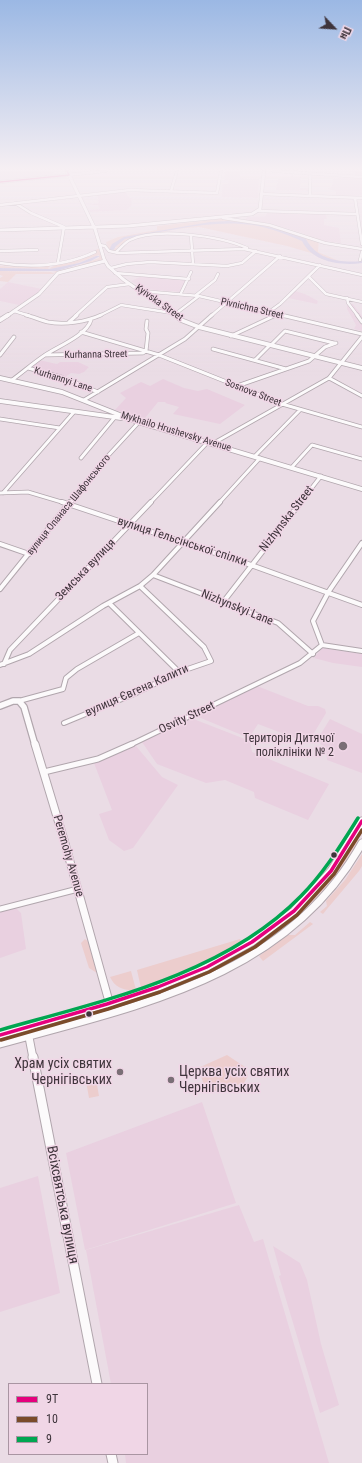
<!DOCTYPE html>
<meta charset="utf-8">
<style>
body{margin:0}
#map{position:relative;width:362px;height:1463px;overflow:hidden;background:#eadce5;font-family:"Roboto Condensed",sans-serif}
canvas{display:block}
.legend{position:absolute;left:8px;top:1383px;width:140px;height:72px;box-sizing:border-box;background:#f0d6e6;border:1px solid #a995a2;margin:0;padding:5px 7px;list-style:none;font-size:12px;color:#3e343b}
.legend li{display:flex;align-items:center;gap:8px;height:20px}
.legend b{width:20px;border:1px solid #a995a2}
.north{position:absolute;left:314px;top:8px;width:40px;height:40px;-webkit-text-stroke:3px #f0d6e6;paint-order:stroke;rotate:115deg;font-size:11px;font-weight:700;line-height:16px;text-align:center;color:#3e343b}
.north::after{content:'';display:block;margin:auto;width:14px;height:18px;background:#3e343b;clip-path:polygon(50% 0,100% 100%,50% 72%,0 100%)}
</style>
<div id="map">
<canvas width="362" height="1463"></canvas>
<ul class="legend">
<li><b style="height:5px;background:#e5007d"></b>9Т</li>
<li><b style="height:5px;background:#7a4b2a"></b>10</li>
<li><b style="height:5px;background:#00a651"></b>9</li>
</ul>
<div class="north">Пн</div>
</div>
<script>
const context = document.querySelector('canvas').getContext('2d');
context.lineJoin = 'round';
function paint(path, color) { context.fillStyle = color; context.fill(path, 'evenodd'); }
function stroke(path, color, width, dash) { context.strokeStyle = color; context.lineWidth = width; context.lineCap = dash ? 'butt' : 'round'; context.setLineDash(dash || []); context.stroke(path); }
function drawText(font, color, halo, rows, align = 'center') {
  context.font = font + ' "Roboto Condensed",sans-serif'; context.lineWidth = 3; context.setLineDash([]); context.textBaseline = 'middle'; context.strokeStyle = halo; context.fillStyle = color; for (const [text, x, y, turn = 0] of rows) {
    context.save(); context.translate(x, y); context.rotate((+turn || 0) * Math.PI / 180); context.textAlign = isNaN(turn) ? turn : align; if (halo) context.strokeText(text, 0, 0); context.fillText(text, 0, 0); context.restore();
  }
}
const built = new Path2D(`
 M0 171H51L54 175 0 181Z
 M225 171H240V178L259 179 258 198 221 197 223 184H228L229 180H224Z
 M355 171H362V195H360L359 198 336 197V191L328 189 332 186 333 179 355 175Z
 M292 173H293V177H301L300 188H310L309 191 276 190 278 179H282V177H291Z
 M125 192 130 198H132L131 206 127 210 90 212 89 210 100 209 98 205H86L99 203 97 195Z
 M267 213 326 214 327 219H324V225L339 228 341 243 324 241 289 229 245 220 247 217 266 216Z
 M142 276 186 280 180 292 143 289 131 281Z
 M8 282 42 289 31 298 19 305 0 301V289Z
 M295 291 305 294 318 301 317 304 288 298Z
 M347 304H353L362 316V331L354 329 356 325 347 309Z
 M39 360 57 364 60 362H78L89 367 84 372 79 374 71 373 64 378 30 368Z
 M163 379 184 388 198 391 207 389 245 405 220 424 173 414 179 407 165 403 166 402H158L145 418 115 410 126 398 120 393 141 382 150 386Z
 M322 648 362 654V667L333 663 314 658Z
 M257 686 308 706H318L325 709 326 713 308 743 258 724 249 738 196 716Z
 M191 718 250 741 252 752 329 784 308 820 255 798 254 792 225 780 206 783 157 764 142 742Z
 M330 719 362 734V773L327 760 326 747 320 744 321 742 317 740Z
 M136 746 162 777 178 785 133 848 124 851 109 840 99 814 112 810 94 763Z
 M16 908 21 913 26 949 0 958V912Z
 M202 1102 236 1203 85 1250 66 1153Z
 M38 1176 60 1293 0 1312V1188Z
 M239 1205 254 1242 263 1239 329 1463H126L125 1454H147V1384H111L86 1250Z
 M273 1246 300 1263 307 1280 321 1344 339 1405 320 1413 279 1276 281 1275Z`);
const green = new Path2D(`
 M229 218 264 223 319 239 318 252 339 261 324 260 311 253 287 246 199 227 176 229 130 239 120 248 113 247 110 249 113 250 114 248H118L114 252 108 250 106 242 118 237 157 230V226Z
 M97 249H99L103 261 56 273 53 272 75 267 99 258V255L75 264 50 269 0 268V266L21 268 0 265V263L42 267 53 264 48 268 49 269C61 259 90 263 97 249Z
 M0 271 51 272 55 274H16L8 282 0 281V278L3 276 0 275Z
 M357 839 359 840C336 886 297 919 256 948L254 946C297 917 332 885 357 839Z
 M362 854V866L359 871 327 909 323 914 320 912 327 906 326 901 345 880Z
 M310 922 313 924 263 961 259 956 288 935H295Z
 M85 939 89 942 97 973 89 968 81 943Z
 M240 939 244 944 192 971 141 988 137 970Z
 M249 950 250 952C217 972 182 986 145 999L144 996C180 984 218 972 249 950Z
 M131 971 136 990C125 991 115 988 110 977Z
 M227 1055 245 1067 248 1076 244 1083 207 1093 198 1068Z
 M96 1079 99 1096 89 1098 86 1081Z`);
const water = new Path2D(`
 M96 256H100L91 261 57 271H0V268L50 269 79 263Z`);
const river = new Path2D(`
 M228 221C258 223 277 228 306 239 317 260 340 263 362 261V263C341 266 312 262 302 241 286 234 270 228 253 225 212 219 166 231 125 239L116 246 113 251 109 250 112 244 124 237 210 222Z`);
const streetFar3 = new Path2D(`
 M273 171 362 177
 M310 173V196
 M0 182 106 171
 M171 191 177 171
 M261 194 362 198
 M355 198 362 244
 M15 203 31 213 64 227 58 262
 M0 205 130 190 217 193 221 171
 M259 211 357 214
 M223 218 269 225 325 243 362 249
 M191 236 193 264
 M100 245 105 246 109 251 118 253 244 249 362 275
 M0 251 37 250
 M116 252C121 248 124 243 130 240 157 227 220 236 247 248
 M360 260 362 252
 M0 263C32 268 65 266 95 252
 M111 268 127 264 150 262 227 266 242 263 256 251
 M115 273 189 279
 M309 277 326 294 362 302
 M141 291 199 296 285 316
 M181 293 191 272
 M196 295 215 280 218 274
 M347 298 348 303 358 316
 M14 311 30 316
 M269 312 280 304 320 265
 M174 315 199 296
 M75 316 107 287 130 284
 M99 316 121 305 172 313
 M211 316 280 256
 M274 316 276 315`);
const streetFar2 = new Path2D(`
 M26 315C33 317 41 320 48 322 64 325 86 322 101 315
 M281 315 362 334
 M357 315 362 322
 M69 322 77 315
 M81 332 159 355 282 404 362 427
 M231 336 276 315
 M272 344 285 331 334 343
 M213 349 286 369
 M0 355 14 337
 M45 355 143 353 146 351 148 333 146 329 147 321
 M255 360 270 345
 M28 368 61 377 98 392
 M329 378 362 396
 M12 380C23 372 33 363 45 355 57 347 87 335 91 320
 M237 386 309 361 325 347 336 343
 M84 400 185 339 212 315
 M0 419 60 428
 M212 444 329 378 362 337
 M255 456 300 410
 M81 458 115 417
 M292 467 312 445 362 459
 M0 493 28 492 65 503
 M3 493 74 412
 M70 503 105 459 139 422
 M150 503 208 442
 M219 503 260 458
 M300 503 321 476`);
const streetFar1 = new Path2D(`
 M62 502 251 565 362 605
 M362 543 329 591 313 621 322 645 362 651
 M0 544 29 554
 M153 575 278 623 313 654
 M0 589 70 502
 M224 601 301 502
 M109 603 179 672
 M4 664 10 650 151 502
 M0 665 29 654 103 606 140 586 153 575 220 502
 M19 701 63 689 66 678 77 669 139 633
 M64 723 134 694 179 672 211 661 204 647 140 586
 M130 745 300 663 322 645`);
const street = new Path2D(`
 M44 772 98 759 132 744
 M0 909 78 889`);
const secondaryFar4 = new Path2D(`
 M67 171 95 229 104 259 108 266 124 280 176 316
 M0 230 128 226 252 214 260 209 264 171
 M7 316 39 294 58 273 105 261`);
const secondaryFar3 = new Path2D(`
 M175 315 181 320 199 327 362 368
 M0 320 8 315
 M0 378 62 392 135 421 362 489
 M0 401 121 418`);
const secondaryFar2 = new Path2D(`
 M0 706 13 701H19L24 707 35 745`);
const secondaryFar1 = new Path2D(`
 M35 744 64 840 110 1005
 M28 1032 33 1058
 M0 1035 107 1004 158 987 207 967 252 942 294 911 331 871 362 821
 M0 1044C136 1006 287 978 362 843`);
const secondary = new Path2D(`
 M33 1057 97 1384
 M111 1454 113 1463`);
const bus1Far1 = new Path2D(`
 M0 182 69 175 67 171`);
const bus1 = new Path2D(`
 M0 1035 107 1004 158 987 207 967 252 942 294 911 331 871 362 821`);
const bus2 = new Path2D(`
 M1 1040 108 1009 160 992 209 972 255 947 297 915 334 874 362 830`);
const bus3 = new Path2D(`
 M0 1030C102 1001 224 975 301 896 324 873 341 845 358 818`);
const markers = [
 [343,746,5,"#7a6f76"],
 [334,855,3.5,"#3e343b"],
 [89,1014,3.5,"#3e343b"],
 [120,1072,4,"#7a6f76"],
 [171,1080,4,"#7a6f76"]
];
const farStreetnames = [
 ["Kyivska Street",159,303,35],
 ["Pivnichna Street",252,309,13],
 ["Kurhanna Street",96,355,-1],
 ["Kurhannyi Lane",63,380,18],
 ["Sosnova Street",253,393,21],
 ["Mykhailo Hrushevsky Avenue",176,432,17],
 ["вулиця Опанаса Шафонського",69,505,-51]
];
const streetNames = [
 ["Nizhynska Street",287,519,-52],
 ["вулиця Гельсінської спілки",182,542,18],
 ["Земська вулиця",86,570,-46],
 ["Nizhynskyi Lane",237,608,22],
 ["вулиця Євгена Калити",137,691,-24],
 ["Osvity Street",187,718,-25],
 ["Peremohy Avenue",68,856,74]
];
const poiNames = [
 ["Територія Дитячої",334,739],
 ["поліклініки № 2",334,753]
];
const nearPoinames = [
 ["Храм усіх святих",112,1064],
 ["Чернігівських",112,1080],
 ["Церква усіх святих",179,1072,"left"],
 ["Чернігівських",179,1088,"left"]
];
const nearStreetnames = [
 ["Всіхсвятська вулиця",62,1205,79]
];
paint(built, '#e9d0e0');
paint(green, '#eccdcd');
paint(water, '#c7bfdf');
paint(river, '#c7bfdf');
stroke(streetFar3, '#b1a6ad', 3.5);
stroke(streetFar2, '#b1a6ad', 4.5);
stroke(streetFar1, '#b1a6ad', 6);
stroke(street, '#b1a6ad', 7);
stroke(secondaryFar4, '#b1a6ad', 4);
stroke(secondaryFar3, '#b1a6ad', 5.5);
stroke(secondaryFar2, '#b1a6ad', 8);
stroke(secondaryFar1, '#b1a6ad', 9);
stroke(secondary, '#b1a6ad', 11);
stroke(streetFar3, '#fcfafb', 2.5);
stroke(streetFar2, '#fcfafb', 3);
stroke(streetFar1, '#fcfafb', 4);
stroke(street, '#fcfafb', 5);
stroke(secondaryFar4, '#fcfafb', 3);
stroke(secondaryFar3, '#fcfafb', 4);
stroke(secondaryFar2, '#fcfafb', 5.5);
stroke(secondaryFar1, '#fcfafb', 7);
stroke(secondary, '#fcfafb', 9);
stroke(bus1Far1, '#e5007d', 1.5);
stroke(bus1, '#e5007d', 3.5);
stroke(bus2, '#7a4b2a', 3.5);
stroke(bus3, '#00a651', 3.5);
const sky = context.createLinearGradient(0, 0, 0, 376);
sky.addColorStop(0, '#9bb8e4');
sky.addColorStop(0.45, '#f6eff3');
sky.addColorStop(1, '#f6eff300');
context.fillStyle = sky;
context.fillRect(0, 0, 362, 376);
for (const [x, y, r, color] of markers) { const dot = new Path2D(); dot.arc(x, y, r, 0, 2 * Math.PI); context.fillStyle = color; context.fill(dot); stroke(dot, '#f0d6e6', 1.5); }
drawText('10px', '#3e343b', '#f0d6e6', farStreetnames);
drawText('12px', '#3e343b', '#f0d6e6', streetNames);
drawText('12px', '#3e343b', '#f0d6e6', poiNames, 'right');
drawText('14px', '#3e343b', '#f0d6e6', nearPoinames, 'right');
drawText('14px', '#3e343b', '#f0d6e6', nearStreetnames);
</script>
